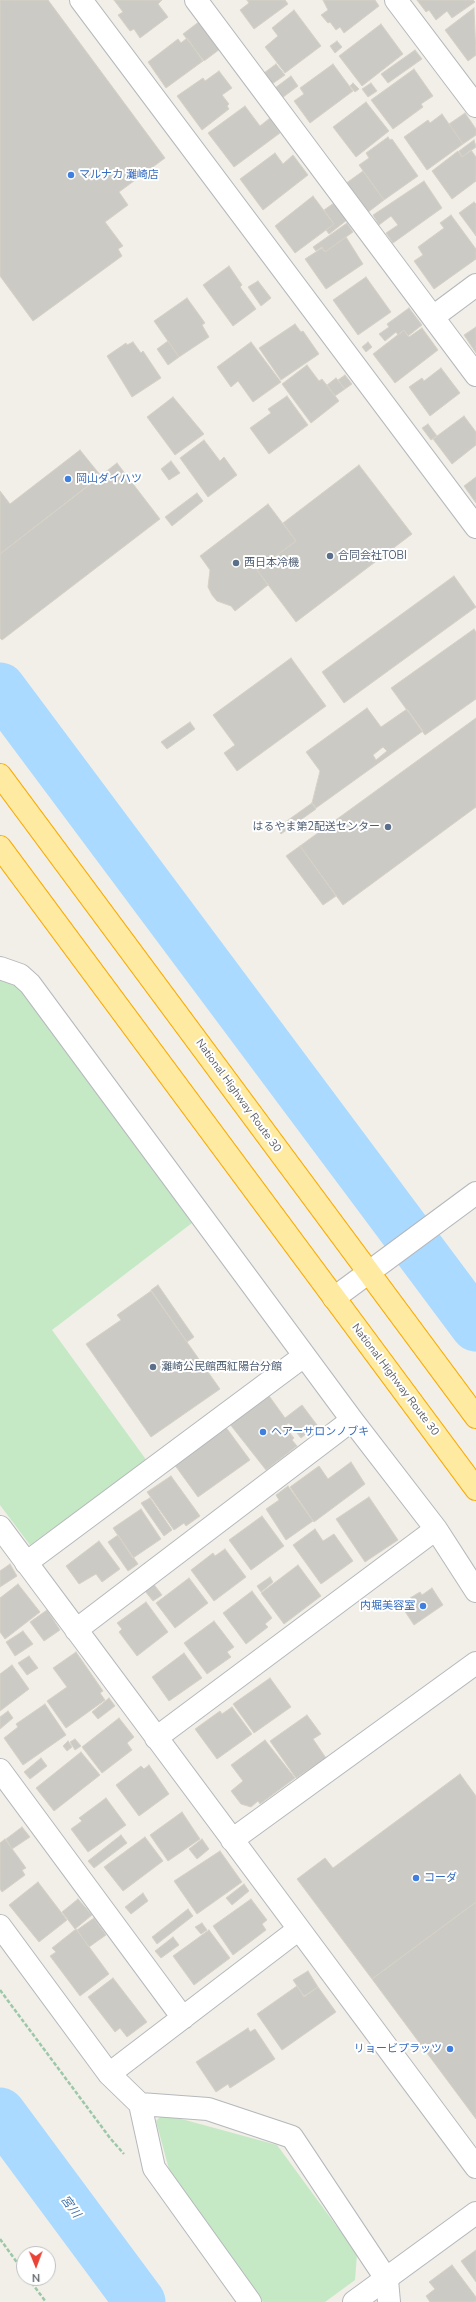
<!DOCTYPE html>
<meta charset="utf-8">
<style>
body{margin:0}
#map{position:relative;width:476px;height:2302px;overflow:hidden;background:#f1efe8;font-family:"Nunito Sans",sans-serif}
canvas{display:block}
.north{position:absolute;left:16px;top:2246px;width:40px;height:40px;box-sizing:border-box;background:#fff;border:1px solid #bfc1c3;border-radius:50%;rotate:179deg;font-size:11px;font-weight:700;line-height:16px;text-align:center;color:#5f6368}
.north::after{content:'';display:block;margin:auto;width:14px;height:18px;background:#ea4335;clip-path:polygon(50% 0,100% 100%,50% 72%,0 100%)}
</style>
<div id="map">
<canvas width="476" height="2302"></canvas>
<div class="north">N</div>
</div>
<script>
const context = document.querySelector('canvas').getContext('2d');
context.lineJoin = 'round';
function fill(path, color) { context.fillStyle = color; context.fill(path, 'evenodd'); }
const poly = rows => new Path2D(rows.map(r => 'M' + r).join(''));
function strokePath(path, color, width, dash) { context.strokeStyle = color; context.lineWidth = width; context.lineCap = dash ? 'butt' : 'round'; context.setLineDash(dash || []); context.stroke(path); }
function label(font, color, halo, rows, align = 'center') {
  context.font = font + ' "Nunito Sans","Noto Sans JP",sans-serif'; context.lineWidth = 4; context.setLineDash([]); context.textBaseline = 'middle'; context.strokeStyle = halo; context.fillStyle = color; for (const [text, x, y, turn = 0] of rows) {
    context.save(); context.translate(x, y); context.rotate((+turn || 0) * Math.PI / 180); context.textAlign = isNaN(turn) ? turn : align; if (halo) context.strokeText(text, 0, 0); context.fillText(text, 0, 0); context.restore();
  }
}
fill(poly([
 [0,977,17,986,192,1223,52,1330,147,1461,30,1545,0,1505],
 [163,2114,277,2145,357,2254,355,2280,325,2302,263,2302,170,2173,156,2121]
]), '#c5e8c5');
strokePath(poly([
 [0,688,476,1326],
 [0,2113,140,2302]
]), '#aadaff', 51);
const building = poly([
 [0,0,48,0,165,158,119,192,128,205,105,222,123,246,118,249,122,256,33,321,0,276,0,0],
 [114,0,162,0,158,4,168,17,140,38,134,29,130,31,118,15,123,12,114,0],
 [247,0,285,0,288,4,254,29,240,10,249,3,247,0],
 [323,0,375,0,379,6,344,33,340,27,336,30,330,22,328,23,321,15,328,10,323,0],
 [417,0,473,0,475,2,452,18,447,11,436,20,429,10,426,12,417,0],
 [474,8,476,55,468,61,445,30,474,8],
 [294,10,321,46,285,73,265,47,278,36,272,28,294,10],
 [200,21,220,49,204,61,183,34,200,21],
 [381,24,403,54,362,86,339,56,381,24],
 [187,38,203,61,166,88,148,62,178,39,181,43,187,38],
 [337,41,342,47,335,53,330,46,337,41],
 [415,50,422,59,388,83,381,74,415,50],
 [276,64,285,75,272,84,264,73,276,64],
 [333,64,353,91,310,123,294,101,304,94,300,88,333,64],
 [414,69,433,96,421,104,423,107,393,129,371,100,414,69],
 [219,71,232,88,222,95,229,104,227,106,229,109,202,130,177,96,203,78,205,81,219,71],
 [291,76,298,86,282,98,275,88,291,76],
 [353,83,359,89,355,92,350,86,353,83],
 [371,83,377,91,368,97,362,89,371,83],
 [366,102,389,131,356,157,333,127,366,102],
 [245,106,260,126,270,118,280,133,234,167,208,133,245,106],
 [465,113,476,129,476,135,463,144,449,124,465,113],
 [442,114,463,144,427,170,404,137,428,120,430,123,442,114],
 [388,137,390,140,392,139,418,176,384,200,359,165,369,158,366,153,388,137],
 [474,140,476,147,462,157,459,151,474,140],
 [471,150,476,157,476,181,452,199,432,171,458,151,462,157,471,150],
 [275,153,283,164,293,155,308,175,263,210,240,179,275,153],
 [363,171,384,200,367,213,345,184,363,171],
 [424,181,442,208,393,243,386,233,398,225,391,216,379,225,373,215,424,181],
 [313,196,334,224,295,253,275,226,313,196],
 [474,202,476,204,476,236,459,213,474,202],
 [334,203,347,220,329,234,326,230,334,224,324,210,334,203],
 [451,215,476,249,476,259,434,289,414,261,423,255,418,247,444,228,440,223,451,215],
 [347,223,353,232,325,252,322,247,316,251,313,247,347,223],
 [346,237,363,264,326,289,305,259,322,248,325,252,346,237],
 [229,266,242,285,240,287,256,309,233,326,203,285,229,266],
 [366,277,391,312,358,335,333,300,366,277],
 [258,281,271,298,261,306,248,287,258,281],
 [187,298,205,323,202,325,209,337,179,357,154,321,187,298],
 [409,308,422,325,408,336,404,330,398,335,396,332,385,341,379,334,389,327,387,324,409,308],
 [295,324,301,332,303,331,319,354,281,380,259,348,295,324],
 [476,327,476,353,464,335,476,327],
 [422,328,438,350,395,383,373,354,404,330,409,337,422,328],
 [168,341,179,357,168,365,157,349,168,341],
 [133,342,141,353,143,351,161,378,132,397,107,356,126,343,127,345,133,342],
 [251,342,281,382,253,402,238,381,231,387,217,367,251,342],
 [368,342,372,347,366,352,362,347,368,342],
 [307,365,319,381,322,379,339,401,311,423,282,384,307,365],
 [441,368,460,393,430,416,409,387,422,378,424,381,441,368],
 [345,375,352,384,345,389,338,380,345,375],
 [336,378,345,389,335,396,327,385,336,378],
 [287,396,308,425,269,454,250,428,271,413,268,409,287,396],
 [173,397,204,434,175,455,147,417,173,397],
 [464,416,476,432,476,445,452,464,433,439,464,416],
 [428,424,437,436,431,440,422,428,428,424],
 [204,440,220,461,224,457,237,475,208,497,180,458,204,440],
 [80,450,101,476,0,554,0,491,10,504,80,450],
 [171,461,180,473,169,480,161,469,171,461],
 [117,463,160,519,2,640,0,638,0,554,117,463],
 [359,465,412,534,296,622,257,570,296,541,283,523,359,465],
 [476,477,476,503,464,486,476,477],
 [197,493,203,501,172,526,165,517,197,493],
 [268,504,296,541,257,570,268,585,235,611,231,606,217,601,212,595,208,587,210,570,200,556,268,504],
 [454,576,476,607,344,703,322,672,454,576],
 [474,629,476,632,476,699,425,735,391,688,474,629],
 [291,658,326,706,237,771,224,753,235,745,213,715,291,658],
 [367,708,381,727,407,709,423,731,316,808,312,803,320,771,306,752,367,708],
 [383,747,387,751,376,760,373,755,383,747],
 [476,718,476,807,343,905,300,846,476,718],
 [190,722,195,729,167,749,161,742,190,722],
 [312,803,316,809,281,834,277,828,312,803],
 [300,846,336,896,323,905,286,856,300,846],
 [158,1285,194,1337,187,1342,151,1290,158,1285],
 [151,1291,220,1389,151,1437,86,1344,121,1320,117,1315,151,1291],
 [267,1393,285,1418,302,1405,317,1425,301,1438,289,1423,284,1426,294,1438,292,1440,297,1446,266,1470,229,1423,267,1393],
 [225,1426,250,1460,198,1497,174,1464,225,1426],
 [351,1462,365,1484,314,1522,290,1487,319,1466,328,1479,351,1462],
 [171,1476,200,1516,186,1526,184,1523,174,1530,147,1492,171,1476],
 [288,1486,313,1521,286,1540,266,1509,279,1500,276,1495,288,1486],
 [369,1497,398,1540,365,1562,336,1519,369,1497],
 [150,1498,172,1530,164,1536,141,1503,150,1498],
 [141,1509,161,1539,133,1558,113,1528,141,1509],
 [262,1516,284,1546,251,1570,229,1540,262,1516],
 [315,1529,323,1541,334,1534,353,1561,321,1584,293,1545,315,1529],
 [118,1535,138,1564,128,1571,108,1542,118,1535],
 [99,1541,120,1569,102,1582,96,1574,79,1584,66,1566,99,1541],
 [225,1549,246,1577,214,1601,191,1570,213,1553,215,1556,225,1549],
 [10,1564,17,1576,0,1587,0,1571,10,1564],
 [298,1565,321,1596,284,1624,261,1593,298,1565],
 [270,1577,273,1582,261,1592,257,1586,270,1577],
 [149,1578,162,1595,153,1601,140,1585,149,1578],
 [189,1578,208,1603,175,1628,156,1603,189,1578],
 [18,1584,40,1612,5,1639,0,1632,0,1598,18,1584],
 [432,1588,443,1605,414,1625,402,1607,412,1601,410,1598,420,1592,422,1595,432,1588],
 [252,1591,272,1618,265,1624,268,1627,246,1644,223,1613,252,1591],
 [146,1602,168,1632,137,1656,119,1632,122,1629,117,1623,146,1602],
 [47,1610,60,1630,44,1641,30,1622,47,1610],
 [214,1621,234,1647,227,1652,231,1657,207,1674,184,1643,214,1621],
 [23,1631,33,1644,15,1656,6,1642,23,1631],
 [76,1652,103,1691,100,1693,105,1700,66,1728,47,1701,67,1687,53,1668,76,1652],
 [184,1653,202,1678,169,1701,152,1677,184,1653],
 [29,1656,38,1668,27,1675,18,1663,29,1656],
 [12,1665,29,1689,0,1711,0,1674,12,1665],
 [270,1678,291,1707,254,1733,233,1704,270,1678],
 [109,1698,115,1706,98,1719,92,1712,109,1698],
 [45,1704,66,1735,23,1765,4,1738,18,1727,16,1724,45,1704],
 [232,1707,252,1734,217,1759,195,1729,220,1711,222,1714,232,1707],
 [8,1711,13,1718,0,1729,0,1717,8,1711],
 [307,1715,321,1734,313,1739,326,1758,296,1778,270,1741,307,1715],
 [119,1718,134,1737,127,1743,132,1750,102,1773,82,1747,119,1718],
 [75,1739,81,1746,75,1750,70,1742,75,1739],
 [265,1740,295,1778,260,1804,258,1801,251,1807,241,1804,231,1791,243,1781,231,1765,265,1740],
 [68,1741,72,1747,67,1751,63,1746,68,1741],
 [81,1752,100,1775,54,1811,36,1788,81,1752],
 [41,1758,47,1766,30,1779,24,1772,41,1758],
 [149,1765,169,1794,139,1816,116,1785,141,1766,144,1769,149,1765],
 [460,1774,476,1796,476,1902,372,1979,297,1879,325,1858,333,1868,460,1774],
 [106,1798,126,1825,88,1852,71,1829,82,1821,79,1818,106,1798],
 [182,1812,200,1839,168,1861,150,1835,182,1812],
 [22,1827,30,1837,12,1849,6,1839,22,1827],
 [121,1835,127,1843,94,1868,88,1861,121,1835],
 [145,1837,163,1861,123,1891,104,1867,145,1837],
 [5,1839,26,1868,22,1870,25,1875,2,1892,0,1889,0,1843,5,1839],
 [202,1839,209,1849,197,1859,189,1849,202,1839],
 [220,1851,242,1882,197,1914,174,1881,220,1851],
 [38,1882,67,1920,39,1942,9,1905,38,1882],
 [244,1884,249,1891,232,1905,226,1898,244,1884],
 [143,1893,148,1901,131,1914,125,1907,143,1893],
 [78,1899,92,1915,75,1929,62,1912,78,1899],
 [251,1899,267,1920,262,1924,266,1930,233,1955,213,1926,251,1899],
 [476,1902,476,2119,372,1979,476,1902],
 [188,1909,193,1916,157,1944,152,1937,188,1909],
 [94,1918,106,1935,89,1947,77,1930,94,1918],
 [202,1923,207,1930,201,1934,195,1927,202,1923],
 [76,1929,109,1974,80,1996,50,1956,56,1952,52,1948,76,1929],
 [209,1930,230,1958,194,1985,173,1956,209,1930],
 [173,1937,179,1945,161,1958,155,1951,173,1937],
 [308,1971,318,1987,304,1996,293,1980,308,1971],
 [113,1978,147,2022,127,2037,120,2028,115,2032,88,1997,113,1978],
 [297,1986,304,1997,318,1987,336,2012,282,2050,257,2014,297,1986],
 [248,2028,250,2032,255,2029,275,2059,230,2088,228,2084,216,2092,196,2062,248,2028],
 [476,2250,476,2282,461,2261,476,2250],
 [452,2265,476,2297,476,2302,430,2302,426,2296,435,2289,429,2282,452,2265]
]);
fill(building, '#cccac5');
strokePath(building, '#d6d1c6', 1);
const minor = poly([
 [81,0,476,527],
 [196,0,476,375],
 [396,0,476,106],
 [433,317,476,285],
 [0,968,20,975,30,984,352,1420,436,1529,476,1591],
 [334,1298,476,1193],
 [0,1527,476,2167],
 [26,1563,304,1356],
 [76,1630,352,1420],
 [156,1738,436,1529],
 [0,1770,183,2018],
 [232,1840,476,1663],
 [0,1926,109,2074,140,2104,208,2109,292,2137,387,2280,389,2302],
 [109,2074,299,1929],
 [140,2104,154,2168,250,2302]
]);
const tertiary = poly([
 [354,2302,476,2213]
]);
const trunk = poly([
 [0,775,476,1417],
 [0,847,476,1489]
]);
strokePath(minor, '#b5b8bc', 24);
strokePath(tertiary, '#b5b8bc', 24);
strokePath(trunk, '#f9ab00', 24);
strokePath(poly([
 [0,1990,110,2138,124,2154],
 [0,2239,24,2272],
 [28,2278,46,2302]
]), '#9cc7a9', 2.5, [4, 2]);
strokePath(minor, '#fff', 22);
strokePath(tertiary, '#fff', 22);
strokePath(trunk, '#feeaa1', 22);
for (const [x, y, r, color] of [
 [71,175,4,"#3f7fe0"],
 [68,479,4,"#3f7fe0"],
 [330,556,4,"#5c6f8a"],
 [236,563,4,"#5c6f8a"],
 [388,827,4,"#5c6f8a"],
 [153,1367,4,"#5c6f8a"],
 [263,1432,4,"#3f7fe0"],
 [423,1606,4,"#3f7fe0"],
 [416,1878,4,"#3f7fe0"],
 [450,2049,4,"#3f7fe0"]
]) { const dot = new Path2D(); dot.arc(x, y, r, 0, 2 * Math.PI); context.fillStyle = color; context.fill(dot); strokePath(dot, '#fff', 1.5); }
label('11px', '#366cbe', '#fff', [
 ["マルナカ 灘崎店",79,175],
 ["岡山ダイハツ",76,479],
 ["ヘアーサロンノブキ",271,1432],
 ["内堀美容室",415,1606,"right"],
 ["コーダ",424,1878],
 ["リョービプラッツ",442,2049,"right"]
], 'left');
label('11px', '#4e5e75', '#fff', [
 ["合同会社TOBI",338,556],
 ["西日本冷機",244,563],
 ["はるやま第2配送センター",380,827,"right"],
 ["灘崎公民館西紅陽台分館",161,1367]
], 'left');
label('11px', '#5f6368', '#fff', [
 ["National Highway Route 30",238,1096,54],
 ["National Highway Route 30",395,1380,53]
]);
label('italic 12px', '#4174aa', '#fff', [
 ["宮川",70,2207,54]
]);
</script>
